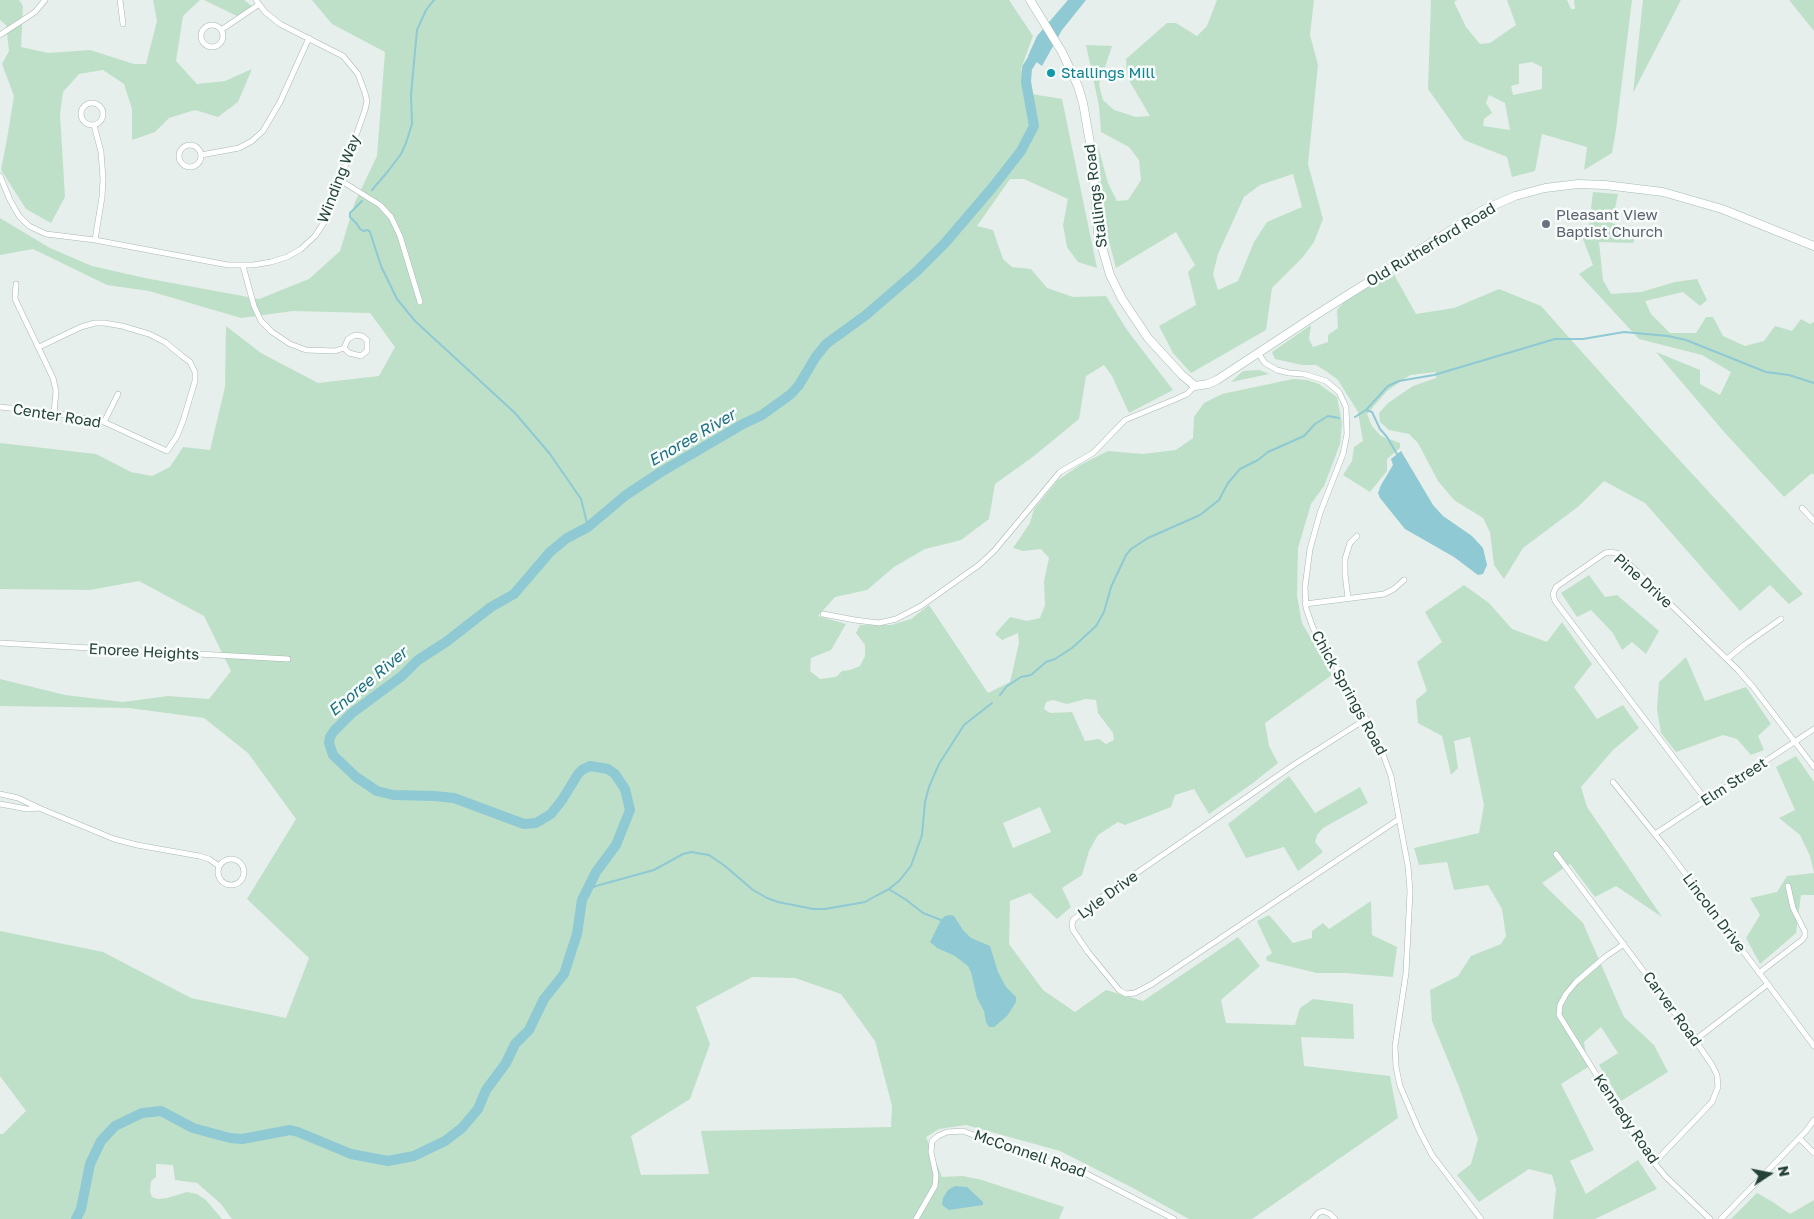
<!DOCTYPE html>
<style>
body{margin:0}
#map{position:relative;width:1814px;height:1219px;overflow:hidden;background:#e6efeb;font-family:"Golos Text",sans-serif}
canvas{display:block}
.north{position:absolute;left:1744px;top:1149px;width:50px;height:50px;-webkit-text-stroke:4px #f7fbf9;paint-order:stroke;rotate:79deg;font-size:14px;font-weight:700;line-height:20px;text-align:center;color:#24423a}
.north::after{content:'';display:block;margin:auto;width:18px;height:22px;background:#24423a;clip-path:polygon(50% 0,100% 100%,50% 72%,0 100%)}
</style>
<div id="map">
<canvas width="1814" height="1219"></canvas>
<div class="north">N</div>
</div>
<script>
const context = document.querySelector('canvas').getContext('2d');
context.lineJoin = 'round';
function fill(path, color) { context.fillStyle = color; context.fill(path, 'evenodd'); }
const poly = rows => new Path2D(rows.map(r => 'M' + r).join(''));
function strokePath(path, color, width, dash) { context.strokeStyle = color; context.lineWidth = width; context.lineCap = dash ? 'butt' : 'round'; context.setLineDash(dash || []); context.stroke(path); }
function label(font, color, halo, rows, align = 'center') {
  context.font = font + ' "Golos Text",sans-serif'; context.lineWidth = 5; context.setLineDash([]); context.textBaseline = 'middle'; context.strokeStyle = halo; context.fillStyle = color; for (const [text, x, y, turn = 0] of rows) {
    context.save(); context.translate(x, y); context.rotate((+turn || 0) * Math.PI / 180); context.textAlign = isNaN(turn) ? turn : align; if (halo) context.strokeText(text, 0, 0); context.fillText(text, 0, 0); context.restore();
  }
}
fill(poly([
 [0,0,19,0,23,6,21,47,48,53,90,50,134,64,146,64,157,21,153,0,200,0,183,16,176,61,197,84,225,81,252,69,238,102,218,117,195,110,169,118,155,132,132,140,132,109,124,84,103,70,79,74,63,92,60,114,65,197,51,223,26,209,1,170,7,139,14,96,2,64,9,51,6,25,0,20],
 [204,0,244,0,252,6,237,16],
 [312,0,1009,0,1033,36,1021,69,1026,93,1062,99,1097,268,1078,262,1067,247,1063,225,1068,199,1024,179,1010,179,977,226,993,230,1003,259,1012,267,1031,269,1047,288,1073,297,1106,296,1127,330,1173,390,1129,413,1112,376,1104,365,1086,376,1079,419,1034,456,995,484,989,519,961,540,925,549,894,567,867,590,835,597,818,616,846,624,831,650,811,658,810,671,820,679,836,677,842,671,850,670,860,666,865,656,865,645,856,633,860,625,891,625,911,619,929,605,988,693,1010,682,1019,643,1018,633,1002,640,995,634,1010,617,1027,621,1040,618,1045,605,1044,581,1049,558,1041,549,1023,551,1013,548,1030,523,1034,509,1058,480,1080,465,1108,451,1143,454,1176,450,1193,438,1194,417,1204,403,1222,394,1293,379,1307,380,1319,384,1337,397,1342,423,1340,444,1324,486,1311,504,1298,548,1297,596,1302,623,1332,675,1265,723,1269,746,1278,763,1253,783,1209,814,1194,789,1175,795,1171,807,1125,825,1118,822,1098,835,1089,851,1082,875,1062,888,1071,907,1057,919,1030,893,1010,901,1009,944,1043,990,1075,1012,1106,990,1143,1001,1238,937,1260,966,1221,1000,1226,1023,1295,1025,1300,1008,1313,999,1353,1004,1354,1039,1301,1037,1304,1066,1390,1076,1398,1118,1252,1219,1189,1219,1131,1187,1060,1151,966,1125,939,1129,926,1137,942,1177,963,1176,982,1180,1064,1207,1059,1219,232,1219,221,1204,197,1183,175,1180,173,1165,156,1164,156,1177,151,1181,150,1191,152,1197,158,1199,167,1198,187,1192,197,1194,206,1200,222,1219,0,1219,0,1134,3,1134,26,1111,0,1076,0,931,103,952,191,998,286,1018,309,958,247,899,296,819,248,753,204,718,129,708,0,706,0,679,65,695,123,702,168,696,209,699,231,671,204,616,139,581,90,590,0,589,0,443,96,454,131,472,152,476,170,467,183,447,210,450,225,387,226,326,261,353,318,383,379,376,395,347,370,313,293,311,241,318,149,291,107,285,33,249,0,255,0,218,50,248,92,266,145,278,259,299,309,279,340,251,355,202,377,156,385,52,332,24],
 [1086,699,1096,700,1098,713,1113,733,1114,740,1106,744,1099,739,1085,741,1072,712,1050,713,1044,709,1046,702,1053,700,1067,704],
 [1040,807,1051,832,1013,848,1003,823],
 [752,977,795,978,841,994,875,1041,892,1106,891,1127,701,1131,709,1174,641,1175,631,1136,690,1099,710,1044,696,1007],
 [1217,0,1314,0,1310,35,1318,65,1308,164,1323,219,1314,242,1303,257,1272,288,1266,330,1191,373,1173,353,1159,326,1196,305,1188,272,1195,265,1176,232,1116,268,1103,218,1098,146,1108,183,1117,201,1128,200,1141,180,1139,160,1129,147,1101,132,1099,106,1086,45,1112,46,1099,85,1103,100,1114,110,1136,117,1150,116,1127,77,1126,59,1167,23,1176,23,1197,36,1207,26],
 [1293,174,1302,207,1267,222,1254,242,1238,281,1218,290,1213,274,1218,254,1244,197,1260,185],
 [1431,0,1457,0,1454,2,1466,27,1480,44,1490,43,1516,25,1507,0,1567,0,1571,9,1575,9,1574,0,1632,0,1616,130,1612,153,1584,170,1587,147,1542,134,1535,171,1512,177,1507,157,1464,140,1428,89],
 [1532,62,1542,67,1542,89,1513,95,1511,86,1519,84,1519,64],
 [1489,95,1505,103,1510,130,1483,126,1484,119,1492,113,1486,103],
 [1643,0,1681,0,1633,93],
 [1789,0,1814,0,1814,31],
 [1593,192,1618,194,1612,223,1637,232,1633,243,1599,242,1603,280,1611,294,1641,292,1675,282,1697,279,1707,300,1700,306,1683,292,1645,301,1651,314,1670,333,1696,333,1706,317,1713,317,1723,336,1745,346,1764,341,1775,326,1792,331,1801,319,1810,324,1814,322,1814,475,1812,473,1784,497,1725,433,1656,352,1700,370,1700,384,1720,395,1731,372,1702,355,1639,339,1579,274,1593,265,1579,229,1589,226],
 [1392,271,1416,314,1454,308,1499,289,1541,306,1649,427,1803,594,1789,604,1770,585,1740,611,1645,503,1604,481,1579,506,1523,548,1504,579,1494,565,1490,532,1483,518,1454,500,1438,481,1418,443,1409,434,1389,430,1380,422,1379,413,1388,403,1413,386,1436,378,1436,372,1410,375,1387,391,1367,414,1372,426,1381,436,1400,443,1400,448,1387,459,1387,471,1370,492,1343,475,1352,461,1354,447,1363,441,1358,412,1338,380,1326,371,1316,365,1302,365,1275,359,1272,352,1311,325,1309,339,1313,347,1328,342,1328,335,1338,328,1337,310,1346,300],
 [1259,370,1269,374,1231,382,1243,371],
 [1589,575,1605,597,1617,595,1659,631,1646,654,1632,642,1622,650,1613,633,1591,610,1577,617,1561,593],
 [1464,585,1489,603,1512,629,1547,642,1562,622,1592,664,1574,687,1597,719,1623,705,1639,728,1613,750,1581,787,1587,807,1662,917,1616,886,1595,897,1570,864,1542,883,1583,923,1624,1017,1654,1045,1668,1072,1621,1101,1599,1065,1618,1053,1601,1027,1584,1042,1588,1067,1561,1084,1594,1150,1570,1161,1586,1194,1638,1160,1657,1189,1595,1219,1553,1219,1556,1189,1552,1175,1529,1169,1479,1202,1457,1175,1471,1164,1478,1139,1459,1087,1432,1021,1430,990,1458,976,1471,956,1501,944,1506,936,1502,909,1488,885,1454,890,1447,862,1419,865,1414,848,1479,833,1484,805,1470,737,1454,741,1458,768,1451,775,1442,736,1418,723,1416,700,1427,691,1417,662,1442,642,1425,612],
 [1686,657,1705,701,1746,687,1771,724,1758,736,1764,750,1751,755,1737,739,1723,735,1676,752,1661,733,1657,709,1659,682],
 [1796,756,1814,782,1814,895,1801,895,1796,933,1760,964,1746,938,1760,915,1750,898,1777,892,1787,876,1814,873,1810,856,1800,835,1779,818,1795,810,1776,767],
 [1289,776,1315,813,1360,787,1368,803,1323,828,1317,835,1315,842,1323,852,1298,871,1284,847,1246,858,1228,824],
 [1371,901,1372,935,1397,947,1393,977,1345,973,1317,973,1267,961,1266,957,1272,953,1257,921,1269,915,1293,943,1312,938,1312,931,1323,923,1329,929],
 [1757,1193,1773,1202,1790,1214,1814,1200,1814,1219,1731,1219]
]), '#bfe0c8');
fill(poly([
 [1068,0,1086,0,1062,30,1042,66,1028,56,1037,36],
 [1401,451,1433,505,1443,516,1472,536,1483,548,1487,565,1483,574,1478,575,1454,557,1405,529,1380,498,1378,493,1381,485,1393,465,1391,459],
 [951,915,954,916,963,930,971,938,990,946,998,972,1006,987,1016,997,1016,1002,1007,1016,994,1027,989,1027,986,1022,984,1011,977,998,971,972,968,966,955,956,937,948,930,942,941,920,945,916],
 [955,1186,967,1187,983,1202,983,1205,949,1210,942,1205,943,1198,948,1190]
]), '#8ec9d4');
strokePath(poly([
 [372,190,389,170,401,154,406,143,412,124,411,95,417,30,426,10,434,0],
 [362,201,350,213,350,217,357,224,360,229,363,231,368,230,370,232,381,266,397,299,415,321,515,413,550,454,581,499,588,527],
 [1366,410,1372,412,1380,429,1387,437,1397,454],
 [1355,417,1366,410,1388,386,1399,381,1434,375,1555,339,1583,339,1624,332,1668,336,1686,340,1766,372,1789,375,1814,383],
 [1000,695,1007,686,1021,677,1031,675,1046,662,1055,659,1072,648,1096,626,1104,612,1111,587,1126,555,1131,549,1148,538,1200,515,1219,500,1228,483,1240,469,1258,460,1268,452,1304,436,1315,424,1328,416,1339,418],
 [587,890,596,886,654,870,683,854,691,852,709,855,725,866,753,890,767,898,778,902,813,909,825,909,865,902,874,897,889,889,899,881,911,866,922,835,925,802,929,787,939,764,964,725,992,703],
 [890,890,905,899,923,913,941,920]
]), '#8ec9d4', 2);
strokePath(poly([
 [76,1219,81,1209,90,1164,101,1141,115,1126,142,1113,161,1111,193,1128,230,1138,242,1139,290,1130,298,1132,351,1154,388,1161,414,1156,445,1141,462,1128,478,1109,486,1090,506,1063,515,1044,529,1030,544,999,564,974,577,934,582,900,596,872,616,845,630,810,625,789,615,774,608,769,590,766,582,770,578,774,562,800,551,814,536,823,524,824,454,798,434,796,393,795,377,791,356,777,333,755,329,743,330,737,334,731,352,713,402,676,418,660,446,642,491,607,514,594,550,552,567,538,588,527,626,495,661,472,743,424,762,415,791,394,799,385,815,358,826,344,866,315,917,271,945,243,992,188,1021,151,1034,126,1026,82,1027,68,1039,49]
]), '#8ec9d4', 10);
const street = poly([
 [120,0,123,24],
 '201 36a11 11 0 1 1 22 0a11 11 0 1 1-22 0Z',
 [221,30,258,5],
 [0,35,35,12,45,0],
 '81 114a11 11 0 1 1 22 0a11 11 0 1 1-22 0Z',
 [94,125,101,152,103,179,102,197,95,240],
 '179 156a11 11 0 1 1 22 0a11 11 0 1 1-22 0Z',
 [201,155,239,148,252,141,263,131,280,102,309,38],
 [0,176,10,200,19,216,29,226,46,234,95,240,228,265,253,265,271,262,287,257,301,249,315,236,325,221,331,206,365,110,367,101,365,93,358,74,343,56,280,24,265,12,256,0],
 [340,180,380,205,391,217,400,236,420,302],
 [243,266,254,306,261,321,272,332,290,344,306,350,335,351,344,348],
 [16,284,15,299,53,378,56,391,54,413],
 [355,335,362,336,367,340,367,351,361,356,349,353,344,348,348,339,355,335],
 [1258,353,1265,363,1277,370,1289,373,1304,374,1326,381,1339,392,1346,407,1347,434,1343,454,1320,513,1310,549,1305,587,1306,608,1313,628,1360,707,1380,746,1391,776,1408,866,1410,891,1406,973,1395,1046,1396,1067,1400,1086,1419,1130,1432,1155,1481,1219],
 [0,407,54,413,104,422,167,451,177,436,183,421,195,381,195,372,190,362,182,356,165,342,149,334,122,326,104,323,95,323,81,327,39,347],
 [104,422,118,394],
 [1802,508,1814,521],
 [1348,598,1345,574,1345,559,1350,543,1357,536],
 [1305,604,1384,594,1394,589,1404,580],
 [823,614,855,620,879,623,896,619,921,606,979,565,994,551,1060,472,1093,453,1125,420,1176,399,1187,394,1195,386],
 [0,643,288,659],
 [1727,659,1744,645,1781,619],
 [1366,719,1295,764,1093,903,1073,920,1072,925,1073,930,1088,952,1119,990,1126,994,1135,993,1152,984,1399,819],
 [1613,782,1666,848,1814,1046],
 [0,794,18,798,39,808,114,839,137,845,199,856,209,859,219,866],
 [1706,800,1555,601,1553,594,1556,587,1605,553,1611,552,1619,554,1738,670,1753,687,1814,767],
 [0,804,27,809,39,808],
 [1655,834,1814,729],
 [1556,854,1695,1040,1712,1065,1717,1075,1718,1087,1712,1102,1654,1163],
 '218 872a13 13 0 1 1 26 0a13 13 0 1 1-26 0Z',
 [1624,944,1605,957,1576,982,1566,994,1560,1005,1559,1015,1644,1151,1666,1177,1710,1219],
 [1759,973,1802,940,1805,936,1805,932,1793,908,1788,886],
 [1695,1040,1768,984],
 [1799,1138,1814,1153],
 [916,1219,935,1186,936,1175,931,1152,932,1141,938,1136,947,1132,963,1131,1014,1151,1085,1173,1174,1219],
 [1313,1219,1318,1213,1323,1211,1330,1214,1335,1219],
 [1721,1219,1806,1131,1814,1120]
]);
const secondary = poly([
 [1030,0,1062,52,1078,86,1083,103,1092,154,1098,233,1110,275,1122,299,1148,338,1182,375,1195,386,1208,384,1217,380,1319,313,1483,210,1515,196,1545,188,1578,184,1605,185,1663,192,1722,209,1814,246]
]);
strokePath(street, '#a8b8b2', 6);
strokePath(secondary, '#a4bbb3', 9);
strokePath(street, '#fff', 5);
strokePath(secondary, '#fff', 8);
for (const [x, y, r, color] of [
 [1051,73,5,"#0f9aa8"],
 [1546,224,5,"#6b7280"]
]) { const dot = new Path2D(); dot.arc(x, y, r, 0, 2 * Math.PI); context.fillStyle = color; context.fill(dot); strokePath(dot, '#f7fbf9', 2); }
label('15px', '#0d838f', '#f7fbf9', [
 ["Stallings Mill",1061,73]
], 'left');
label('15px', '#24423a', '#f7fbf9', [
 ["Winding Way",339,179,-69],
 ["Stallings Road",1096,196,-97],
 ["Old Rutherford Road",1431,245,-31],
 ["Center Road",57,416,9],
 ["Pine Drive",1643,581,42],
 ["Enoree Heights",144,652,3],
 ["Chick Springs Road",1349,693,61],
 ["Elm Street",1734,782,-33],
 ["Lyle Drive",1108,895,-36],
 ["Lincoln Drive",1714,913,53],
 ["Carver Road",1672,1009,54],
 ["Kennedy Road",1626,1119,56],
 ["McConnell Road",1030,1154,19]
]);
label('15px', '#5b616d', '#f7fbf9', [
 ["Pleasant View",1556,215],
 ["Baptist Church",1556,232]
], 'left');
label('italic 16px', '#1c6f80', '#f7fbf9', [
 ["Enoree River",692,438,-30],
 ["Enoree River",368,682,-40]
]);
</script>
